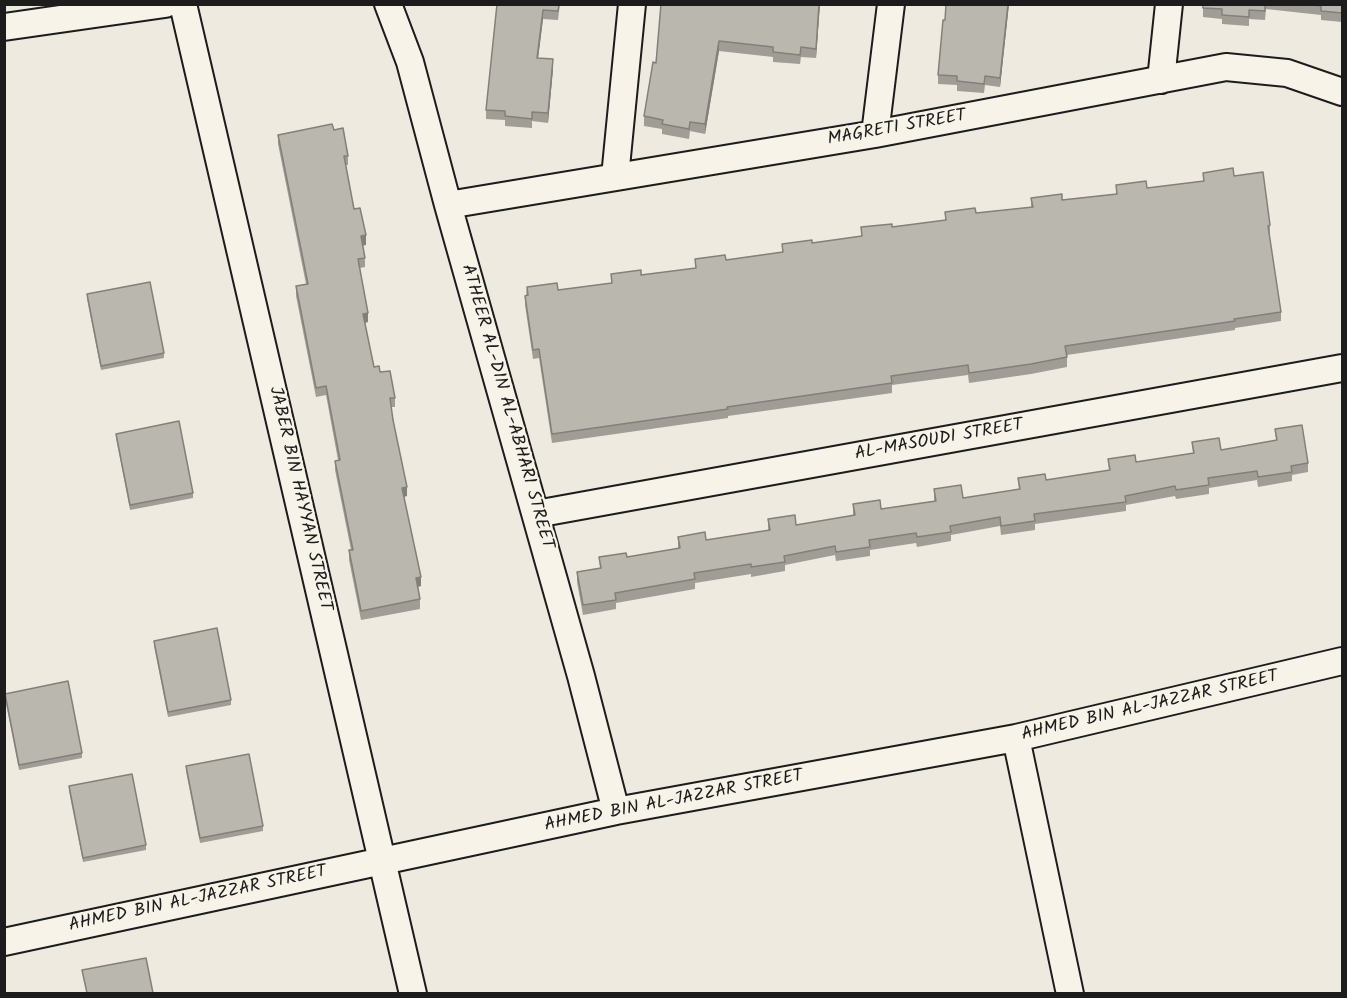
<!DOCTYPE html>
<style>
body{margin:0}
#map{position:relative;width:1347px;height:998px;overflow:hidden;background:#eeeae0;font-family:Kalam,sans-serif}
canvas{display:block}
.frame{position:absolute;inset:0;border:6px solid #1c1c1c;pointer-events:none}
</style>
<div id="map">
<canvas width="1347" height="998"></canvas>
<div class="frame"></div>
</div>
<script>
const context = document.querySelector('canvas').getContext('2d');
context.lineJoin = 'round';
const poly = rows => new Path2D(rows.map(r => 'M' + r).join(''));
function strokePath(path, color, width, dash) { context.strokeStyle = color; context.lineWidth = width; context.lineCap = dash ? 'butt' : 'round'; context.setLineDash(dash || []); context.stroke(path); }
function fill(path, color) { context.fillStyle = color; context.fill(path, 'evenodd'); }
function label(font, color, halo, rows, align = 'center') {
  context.font = font + ' Kalam,sans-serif'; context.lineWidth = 4.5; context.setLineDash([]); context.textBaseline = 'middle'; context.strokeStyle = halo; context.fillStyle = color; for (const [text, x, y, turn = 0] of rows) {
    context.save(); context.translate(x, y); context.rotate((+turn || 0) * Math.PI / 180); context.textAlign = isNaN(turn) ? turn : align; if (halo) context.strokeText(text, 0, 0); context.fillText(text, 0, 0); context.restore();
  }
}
const minor = poly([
 [183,4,413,994],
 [388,4,410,62,448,205,581,676,616,811],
 [4,27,165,4],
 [1161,80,1169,4],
 [875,134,891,4],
 [615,177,632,4],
 [448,205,875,134,1226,67,1287,73,1342,92],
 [536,514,1342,368],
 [1016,738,1070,994],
 [4,942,616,811,1016,738,1342,661]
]);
strokePath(minor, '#1c1c1c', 30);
strokePath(minor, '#f7f3e8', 26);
fill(poly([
 [497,4,560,4,558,20,543,19,538,58,553,69,548,123,532,121,532,128,505,126,505,120,486,119,486,110],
 [820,4,816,58,801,57,800,64,773,62,773,57,719,51,705,134,690,131,689,139,662,134,662,129,644,126,644,116,656,63],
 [1009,4,1000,87,985,85,984,93,957,91,957,85,938,84,938,75,945,20],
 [1203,4,1342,4,1342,22,1321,20,1321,15,1266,9,1265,20,1249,19,1249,26,1222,24,1222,19,1203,17],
 [278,135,348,156,348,165,345,165,354,209,366,245,363,245,365,258,365,267,360,268,368,322,365,323,374,367,380,372,395,398,395,407,391,407,407,496,404,497,421,586,418,587,420,599,420,609,361,620,349,560,349,550,351,550,335,470,335,461,338,460,326,395,316,397,296,296,296,286,306,284,278,144],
 [1203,173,1234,176,1270,225,1270,235,1269,235,1281,312,1281,321,1235,328,1235,330,1067,355,1067,367,1031,374,969,383,968,375,892,385,892,393,728,416,728,418,552,443,539,358,533,359,525,305,527,287,558,290,611,283,611,274,641,275,695,268,695,259,726,260,782,252,782,244,812,243,861,236,861,227,892,227,945,220,945,212,976,213,1031,207,1031,198,1062,200,1116,194,1116,185,1147,188,1203,181],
 [87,294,164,353,164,358,101,370,87,299],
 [1275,429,1308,463,1308,472,1292,475,1292,481,1258,487,1257,480,1209,488,1209,494,1176,499,1175,496,1126,505,1126,511,1035,524,1035,530,1001,535,1000,526,951,535,951,541,917,547,916,543,870,550,870,556,836,561,835,555,785,565,785,571,751,577,751,574,695,583,695,589,616,603,616,609,583,615,577,582,577,572,600,568,599,557,627,557,678,549,678,537,706,540,768,531,768,519,796,525,853,516,853,504,881,509,934,501,934,489,963,498,1019,490,1018,478,1046,480,1109,471,1108,459,1136,462,1193,454,1192,442,1221,450,1276,440],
 [116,434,193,493,193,498,130,510,116,438],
 [154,641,231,700,231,705,168,717,154,646],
 [5,694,82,753,82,758,19,770,5,698],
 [186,766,263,826,263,831,200,843,186,771],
 [69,786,146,845,146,850,83,862,69,791]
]), '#a09d96');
fill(poly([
 [819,4,820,4,816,58,816,49],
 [1008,4,1009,4,1000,87,1000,78],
 [543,10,543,19,537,67,537,58],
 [719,41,719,51,705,134,705,124],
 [553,59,553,69,548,123,548,113],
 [366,235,366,245,361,246,361,236],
 [368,313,368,322,363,323,363,314],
 [407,487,407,496,402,497,402,488],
 [421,577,421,586,416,587,416,578]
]), '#82807a');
const building = poly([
 [497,4,559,4,558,11,543,10,537,58,553,59,548,113,532,112,532,119,505,116,505,111,486,110,497,4],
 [661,4,819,4,816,49,801,47,800,55,773,52,773,47,719,41,705,124,690,122,689,129,662,124,663,120,644,116,653,62,656,63,661,4],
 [946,4,1008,4,1000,78,985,76,984,84,957,81,957,76,938,75,943,20,945,20,946,4],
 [1203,4,1265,4,1265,11,1249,10,1249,17,1222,15,1222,9,1203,8,1203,4],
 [1307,4,1342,4,1342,13,1321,11,1321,6,1307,4],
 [332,124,334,130,343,128,348,156,344,156,354,209,360,208,366,235,361,236,365,258,358,259,368,313,363,314,374,367,379,366,380,372,390,371,395,398,390,398,393,420,407,487,402,488,421,577,416,578,420,599,361,611,349,550,353,550,335,461,340,460,326,386,316,388,296,286,308,284,278,135,332,124],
 [1233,168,1234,176,1263,172,1270,225,1268,226,1281,312,1234,319,1235,321,1065,346,1067,357,1031,364,969,373,968,365,891,376,892,383,727,407,728,409,552,434,539,349,533,350,525,296,528,295,527,287,557,283,558,290,612,283,611,274,641,270,641,275,696,268,695,259,725,255,726,260,783,252,782,244,812,240,812,243,862,236,861,227,892,224,892,227,946,220,945,212,975,208,976,213,1033,207,1031,198,1062,194,1062,200,1117,194,1116,185,1146,181,1147,188,1204,181,1203,173,1233,168],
 [150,282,164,353,101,366,87,294,150,282],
 [179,421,193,493,130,505,116,434,179,421],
 [1302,425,1308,463,1291,466,1292,472,1258,477,1257,471,1208,478,1209,485,1176,490,1175,486,1125,496,1126,502,1034,514,1035,521,1001,526,1000,517,950,526,951,532,917,537,916,533,869,540,870,547,836,552,835,546,784,556,785,562,751,567,751,564,694,573,695,579,615,593,616,600,583,605,577,572,601,568,599,557,626,553,627,557,680,548,678,537,705,532,706,540,770,530,768,519,795,515,796,525,855,515,853,504,880,500,881,509,936,501,934,489,961,485,963,498,1020,489,1018,478,1045,474,1046,480,1110,470,1108,459,1135,455,1136,462,1194,453,1192,442,1219,438,1221,450,1277,440,1275,429,1302,425],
 [217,628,231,700,168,712,154,641,217,628],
 [68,681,82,753,19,765,5,694,68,681],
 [249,754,263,826,200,838,186,766,249,754],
 [132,774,146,845,83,858,69,786,132,774],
 [146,958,153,993,87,993,82,970,146,958]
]);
fill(building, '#bab7af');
strokePath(building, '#82807a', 1.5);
label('18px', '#1c1c1c', '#f7f3e8', [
 ["MAGRETI STREET",897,129,-10],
 ["ATHEER AL-DIN AL-ABHARI STREET",506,407,74],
 ["AL-MASOUDI STREET",939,441,-10],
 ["JABER BIN HAYYAN STREET",299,499,77],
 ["AHMED BIN AL-JAZZAR STREET",1150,707,-13],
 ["AHMED BIN AL-JAZZAR STREET",674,802,-11],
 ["AHMED BIN AL-JAZZAR STREET",198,900,-12]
]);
</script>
